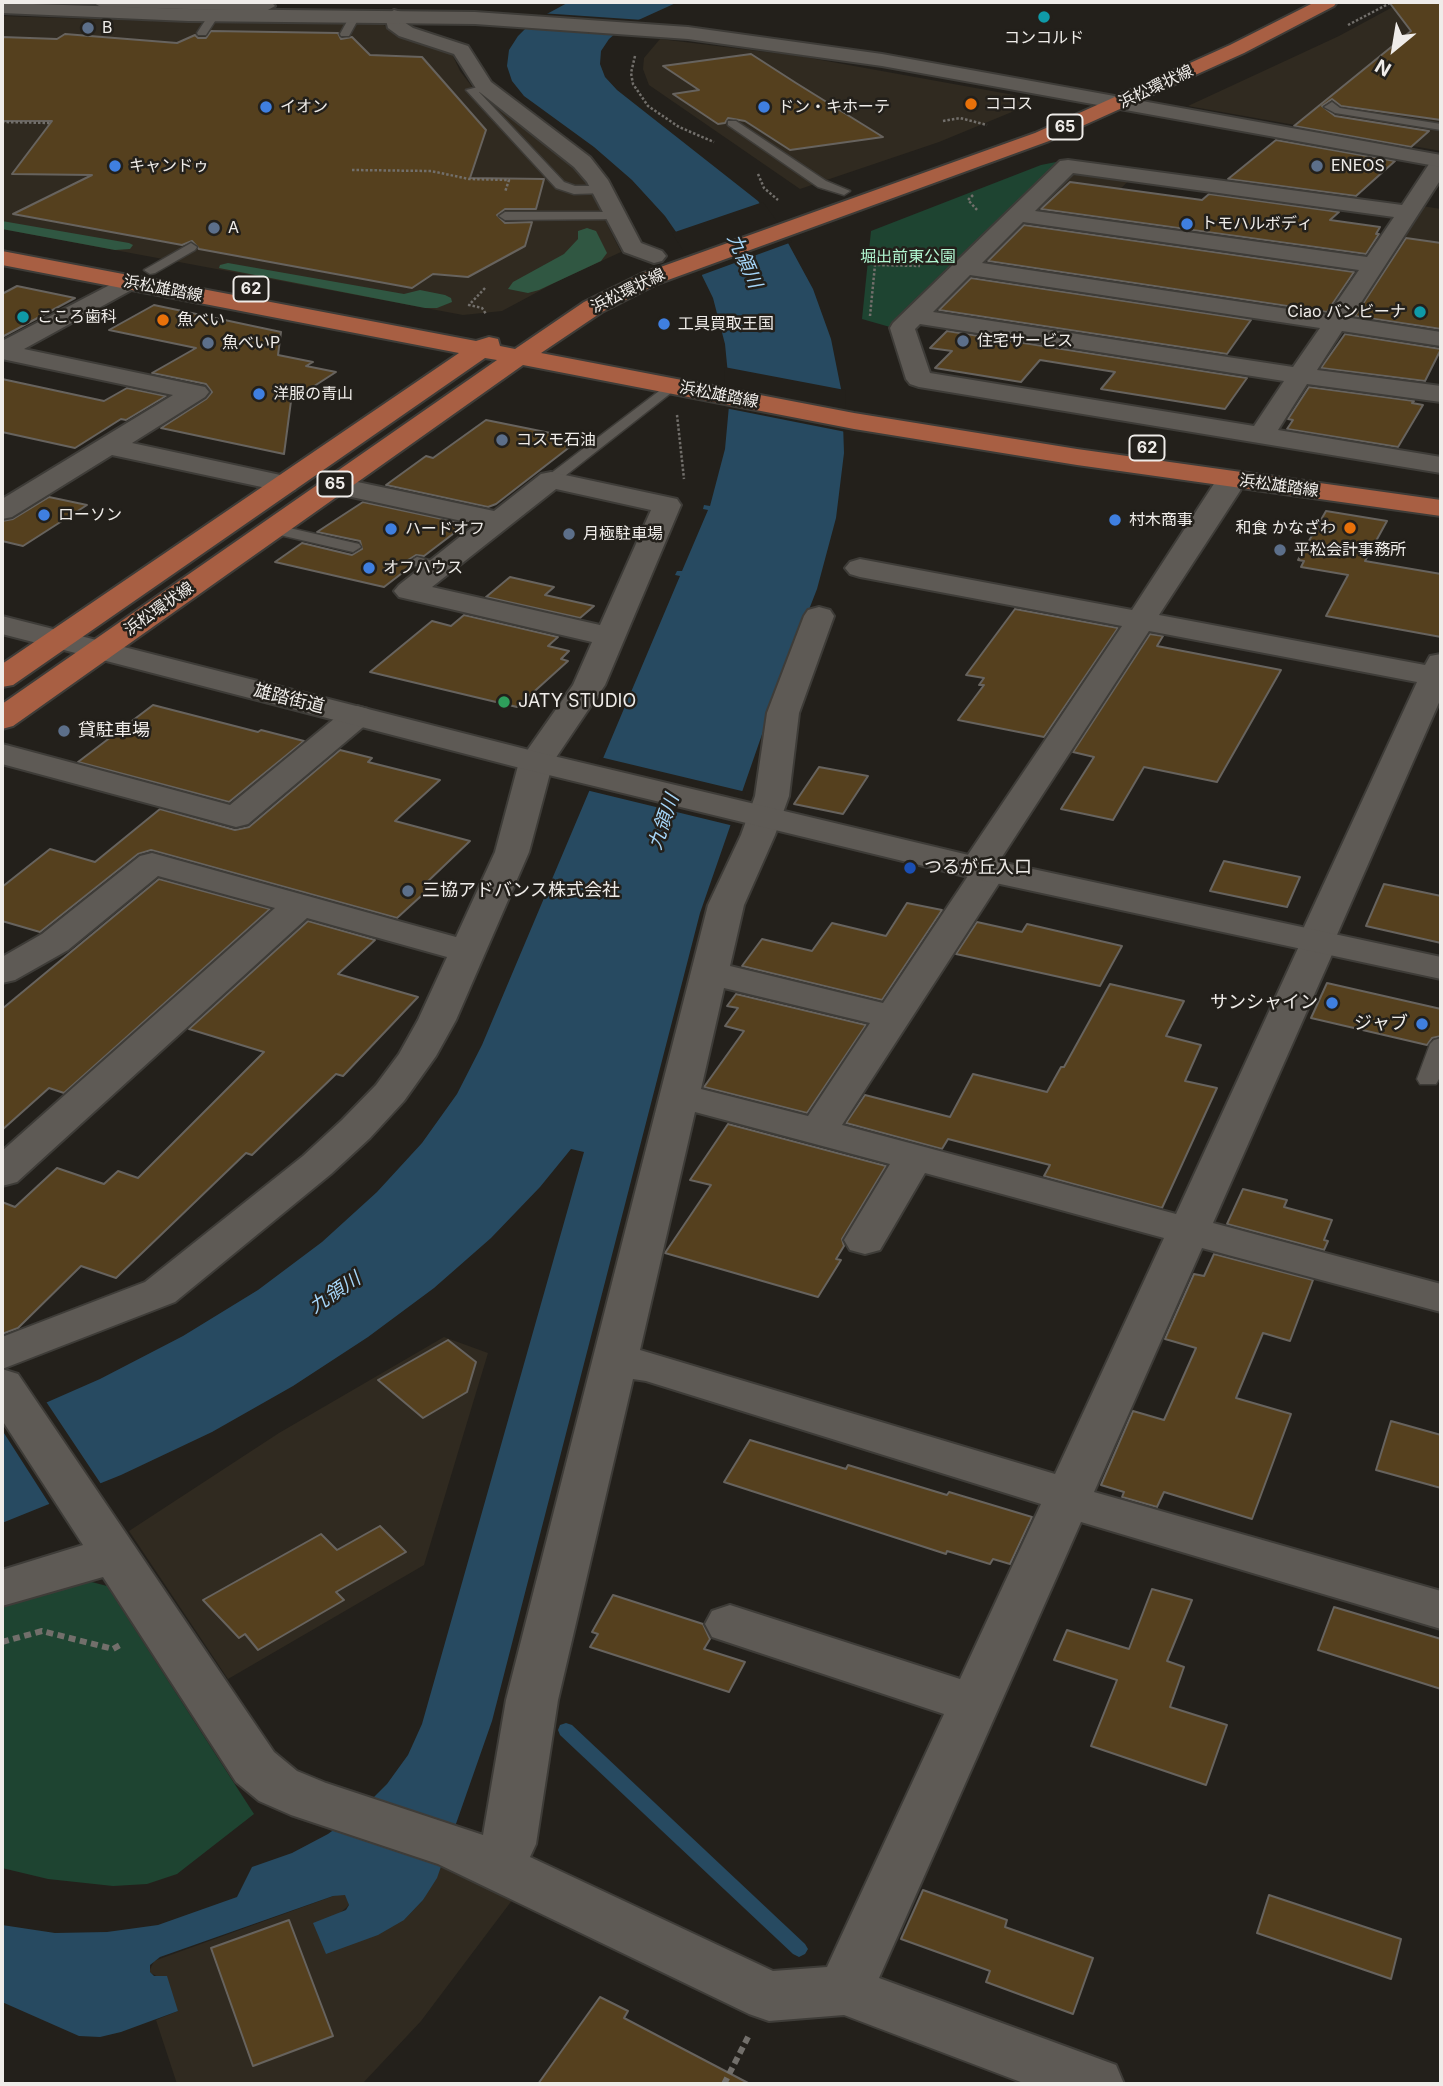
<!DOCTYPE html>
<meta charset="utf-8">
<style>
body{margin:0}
#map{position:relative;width:1443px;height:2086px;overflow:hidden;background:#23201b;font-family:Inter,sans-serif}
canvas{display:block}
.frame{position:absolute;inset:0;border:4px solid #efece9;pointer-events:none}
.north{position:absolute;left:1359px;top:14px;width:70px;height:70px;-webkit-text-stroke:5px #23201b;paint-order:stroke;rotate:210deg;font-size:19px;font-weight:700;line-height:28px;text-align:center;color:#efece9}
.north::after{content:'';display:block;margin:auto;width:24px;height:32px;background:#efece9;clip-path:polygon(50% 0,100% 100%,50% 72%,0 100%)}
</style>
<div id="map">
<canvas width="1443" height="2086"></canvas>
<div class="frame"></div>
<div class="north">N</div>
</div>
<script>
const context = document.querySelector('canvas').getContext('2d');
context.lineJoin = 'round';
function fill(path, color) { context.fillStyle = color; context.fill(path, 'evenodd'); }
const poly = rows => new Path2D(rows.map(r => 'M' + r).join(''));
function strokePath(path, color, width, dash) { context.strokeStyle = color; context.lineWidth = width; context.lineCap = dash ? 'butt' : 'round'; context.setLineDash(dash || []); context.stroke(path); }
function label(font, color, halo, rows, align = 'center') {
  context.font = font + ' Inter,"Noto Sans JP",sans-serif'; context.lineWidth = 5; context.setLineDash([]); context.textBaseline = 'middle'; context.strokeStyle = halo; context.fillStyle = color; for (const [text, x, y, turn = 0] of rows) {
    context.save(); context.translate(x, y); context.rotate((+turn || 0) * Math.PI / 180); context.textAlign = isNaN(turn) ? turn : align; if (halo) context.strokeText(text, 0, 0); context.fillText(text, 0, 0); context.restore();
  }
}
fill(poly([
 [1402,2,1441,2,1441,151,1188,106,1339,36],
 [2,16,181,22,382,24,396,33,451,52,460,71,473,88,571,163,585,181,621,252,558,281,502,311,463,315,2,229],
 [660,39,799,56,1014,95,1024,107,939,142,800,189,649,85,643,69,644,58],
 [1073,172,1131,178,1112,198,1183,209,1164,231,1042,214,1035,210],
 [1422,206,1441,209,1441,249,1398,243],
 [444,1337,488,1353,424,1565,228,1679,129,1531,279,1433],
 [441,1865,513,1899,421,2021,364,2082,177,2084,156,2020,178,2011,160,1978,149,1972,154,1961,339,1894,346,1895,349,1905,340,1913,404,1920,423,1900]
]), '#302a20');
fill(poly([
 [1061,161,890,327,862,319,871,231,1041,165],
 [84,1580,107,1586,254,1814,177,1874,147,1884,113,1886,48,1879,2,1868,2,1603]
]), '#1e4431');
fill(poly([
 [2,221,129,243,133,245,130,249,115,250,2,229],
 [587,228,596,231,607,253,601,261,539,290,528,293,508,289,513,282,564,254,578,239,578,231],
 [228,263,404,294,420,290,445,295,451,298,452,302,437,308,425,308,219,268,220,265]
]), '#305742');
fill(poly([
 [569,2,678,2,623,27,609,39,601,51,600,64,605,77,617,90,758,201,788,243,813,289,831,339,842,394,844,453,836,518,817,589,775,697,700,913,492,1721,437,1878,423,1900,404,1920,378,1935,326,1954,313,1923,346,1910,349,1905,345,1895,333,1896,160,1957,150,1965,150,1972,154,1976,167,1976,178,2011,121,2032,100,2037,79,2036,2,2002,2,1925,55,1933,107,1932,158,1925,237,1897,252,1867,292,1853,328,1834,361,1810,387,1784,408,1755,422,1724,584,1152,571,1149,540,1187,491,1238,434,1288,368,1337,293,1386,212,1432,121,1475,2,1523,2,1422,100,1379,183,1336,258,1290,322,1242,377,1192,422,1143,457,1094,482,1045,680,576,675,575,677,571,682,571,708,510,703,509,704,505,710,506,725,449,730,395,725,344,713,298,692,255,665,216,632,180,594,147,524,96,512,81,507,66,509,50,518,36,532,22]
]), '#274a61');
fill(poly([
 [540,13,584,16,643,20,619,35,521,28],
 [763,202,792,242,699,276,672,233],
 [724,367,845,390,846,432,725,408],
 [600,757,746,792,734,826,586,790],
 [45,1400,103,1487,52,1508,2,1430,2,1418]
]), '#23201b');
fill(poly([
 [566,1723,572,1725,805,1944,808,1949,805,1954,799,1957,793,1954,560,1735,558,1730,560,1725,566,1723]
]), '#274a61');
const building = poly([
 [1389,2,1441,2,1441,120,1341,106,1332,99,1322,106,1335,116,1429,131,1411,147,1294,126,1411,31,1389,2],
 [211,31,338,33,341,39,352,37,370,55,422,57,486,130,470,178,544,179,536,209,505,209,497,215,505,223,532,222,525,246,468,277,433,274,412,288,199,249,192,241,182,245,13,214,92,175,12,174,52,121,2,121,2,37,57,39,65,34,177,43,195,35,198,38,206,38,211,31],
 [751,54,796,83,883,137,790,150,745,121,728,118,725,123,718,124,673,94,699,90,663,66,751,54],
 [1276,140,1395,161,1356,196,1228,179,1276,140],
 [1070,182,1202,200,1209,194,1339,212,1330,220,1380,227,1376,234,1379,234,1366,254,1041,209,1070,182],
 [1024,225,1354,272,1327,312,988,261,1024,225],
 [1406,238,1441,243,1441,329,1355,316,1406,238],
 [971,278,1251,320,1227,354,939,310,971,278],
 [17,286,75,298,2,337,2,294,17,286],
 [154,305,281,332,278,355,313,362,306,366,336,372,291,401,284,454,161,428,206,399,212,392,206,384,152,373,196,348,109,330,154,305],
 [947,331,1247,378,1225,409,1101,389,1115,372,1040,360,1021,382,935,368,952,351,930,348,947,331],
 [1345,334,1441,349,1425,381,1321,368,1345,334],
 [2,379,104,401,127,388,166,396,126,420,121,419,75,448,2,432,2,379],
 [1309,387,1414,401,1412,403,1423,405,1398,447,1287,429,1293,420,1288,419,1309,387],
 [486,420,580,439,496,504,488,507,386,485,426,456,433,458,486,420],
 [49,497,87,505,23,546,2,541,2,521,13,519,49,497],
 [363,502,466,524,424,556,416,555,408,560,410,567,384,587,275,562,302,543,352,555,362,549,360,541,317,532,363,502],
 [1326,511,1387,521,1365,561,1441,574,1441,637,1326,616,1348,575,1301,567,1304,561,1298,560,1326,511],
 [510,577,554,587,545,595,594,606,580,618,486,597,510,577],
 [1015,609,1118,628,1044,737,958,720,984,685,979,685,984,678,966,675,1015,609],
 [464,615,558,637,548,646,569,651,561,659,568,661,517,707,370,672,432,621,451,626,464,615],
 [1150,634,1163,636,1157,646,1281,670,1217,782,1144,767,1113,820,1061,809,1094,757,1073,752,1150,634],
 [153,705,258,732,261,730,304,741,229,802,78,762,153,705],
 [340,750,372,758,368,762,440,780,395,821,470,841,425,884,432,886,397,918,151,850,138,854,40,932,2,921,2,887,50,849,95,862,160,809,235,830,249,827,340,750],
 [819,767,868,776,843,814,794,804,819,767],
 [1224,861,1300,877,1287,907,1210,891,1224,861],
 [159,879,270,909,64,1093,49,1088,2,1130,2,1009,159,879],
 [1384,884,1441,896,1441,943,1366,926,1384,884],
 [907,903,942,910,882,1000,742,966,762,939,812,951,832,923,886,936,907,903],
 [308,921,375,940,338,974,418,997,343,1076,336,1074,252,1155,246,1153,116,1278,81,1266,18,1328,2,1334,2,1202,15,1207,57,1168,104,1184,118,1171,138,1178,264,1052,189,1029,308,921],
 [977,922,1022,932,1027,924,1122,946,1100,986,956,954,977,922],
 [1327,983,1441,1009,1441,1036,1432,1038,1427,1045,1311,1018,1327,983],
 [1110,984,1184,1001,1166,1036,1201,1045,1185,1081,1217,1088,1162,1208,1044,1176,1050,1165,948,1139,942,1149,846,1123,865,1095,950,1117,973,1074,1047,1092,1061,1067,1064,1067,1110,984],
 [736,994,866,1025,807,1113,704,1087,744,1031,725,1026,738,1008,727,1006,736,994],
 [728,1124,886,1166,842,1239,844,1246,836,1259,841,1260,818,1297,665,1253,711,1185,690,1180,728,1124],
 [1243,1189,1287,1200,1284,1207,1332,1220,1324,1240,1328,1241,1324,1250,1227,1224,1243,1189],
 [1214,1254,1313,1280,1290,1341,1263,1333,1236,1398,1291,1414,1252,1519,1164,1492,1157,1507,1122,1497,1124,1492,1101,1485,1133,1411,1164,1420,1196,1348,1165,1339,1194,1274,1204,1276,1214,1254],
 [448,1340,476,1362,467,1392,423,1418,378,1380,448,1340],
 [1391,1421,1441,1435,1441,1488,1376,1470,1391,1421],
 [750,1440,846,1469,848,1465,947,1495,949,1492,1032,1517,1010,1564,993,1559,990,1564,947,1551,946,1554,724,1482,750,1440],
 [380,1526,406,1552,336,1592,344,1600,258,1650,245,1634,239,1638,203,1600,321,1534,337,1550,380,1526],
 [1152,1589,1192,1600,1167,1661,1184,1667,1170,1707,1227,1725,1206,1785,1091,1746,1117,1680,1054,1660,1067,1630,1129,1649,1152,1589],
 [613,1595,703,1624,710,1639,704,1649,745,1662,729,1692,590,1647,598,1634,592,1632,613,1595],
 [1334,1607,1441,1639,1441,1689,1318,1650,1334,1607],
 [923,1890,1007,1920,1005,1927,1093,1958,1073,2014,986,1982,990,1971,901,1939,923,1890],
 [1269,1895,1401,1939,1391,1979,1257,1933,1269,1895],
 [289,1920,333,2036,253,2066,211,1948,289,1920],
 [600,1997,628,2011,624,2018,750,2084,538,2084,600,1997]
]);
fill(building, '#55401e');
strokePath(building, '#67635e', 2);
const lane = poly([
 [210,13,219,15,206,35,198,35,197,33,210,13],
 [351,14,360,16,349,36,341,36,340,34,351,14],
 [486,85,491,88,490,90,479,92,564,182,575,186,602,186,608,190,606,193,574,194,556,188,466,90,486,85],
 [1332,102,1340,108,1441,124,1441,130,1335,113,1324,107,1332,102],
 [728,121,736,121,826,181,850,191,844,195,818,187,728,125,728,121],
 [615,212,621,216,619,219,505,220,499,216,505,212,615,212],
 [191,243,197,247,195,250,155,273,150,274,144,270,191,243],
 [671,382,676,383,676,389,556,483,546,483,543,480,546,477,671,382],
 [272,524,359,544,361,547,353,552,267,532,264,529,272,524],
 [417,557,446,564,448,567,440,572,411,565,409,562,417,557],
 [1441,1038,1441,1072,1439,1079,1436,1084,1420,1084,1417,1079,1430,1044,1434,1040,1441,1038]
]);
const street = poly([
 [92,2,271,2,275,6,266,11,101,7,92,2],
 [394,10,401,12,404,22,413,28,468,46,491,82,590,157,608,180,641,243,662,251,666,256,662,261,654,263,624,252,587,182,574,167,477,90,454,54,399,36,388,28,385,16,394,10],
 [1441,157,1441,179,1351,318,1441,332,1441,346,1342,331,1317,370,1441,386,1441,402,1307,384,1278,430,1441,457,1441,473,919,387,910,384,906,379,890,328,893,323,1060,161,1068,160,1402,205,1433,158,1441,157],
 [1073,173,1394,217,1367,257,1035,211,1073,173],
 [1023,222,1359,270,1328,315,982,263,1023,222],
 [970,275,1320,328,1293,367,933,312,970,275],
 [920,324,1284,381,1254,426,930,373,915,329,920,324],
 [129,275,137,277,141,282,137,287,24,349,205,387,209,392,205,397,132,443,285,476,295,478,299,484,295,490,285,492,112,455,12,517,2,519,2,499,173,395,2,359,2,341,129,275],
 [1231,471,1241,473,1245,479,1240,491,1159,615,1425,665,1430,656,1441,654,1441,698,1336,937,1338,941,1213,1223,1441,1284,1441,1312,1202,1248,1094,1492,1441,1591,1441,1629,1081,1522,879,1978,1116,2065,1124,2084,1026,2084,844,2015,769,2021,749,2014,438,1864,291,1815,259,1801,236,1782,103,1577,2,1606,2,1570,83,1545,2,1420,2,1369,18,1374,274,1752,297,1771,326,1783,483,1835,506,1700,708,905,741,835,755,796,767,713,804,616,808,610,819,607,830,610,834,616,799,713,789,796,775,835,744,905,730,966,883,1003,968,876,959,868,1122,626,860,577,850,574,845,568,850,562,860,559,1132,610,1221,473,1231,471],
 [1149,631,1417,682,1298,940,1300,944,1176,1214,842,1125,1007,871,998,863,1149,631],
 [724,988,870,1023,808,1116,701,1089,724,988],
 [695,1112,890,1164,844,1240,850,1250,865,1254,880,1250,925,1173,1164,1238,1055,1474,640,1350,695,1112],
 [633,1379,646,1381,1041,1504,960,1679,730,1605,712,1611,705,1624,712,1637,944,1714,827,1967,773,1971,530,1857,536,1844,558,1700,633,1379],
 [551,472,677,499,681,505,605,685,553,762,529,852,456,1020,436,1056,404,1101,370,1138,331,1174,175,1302,2,1369,2,1337,145,1282,303,1156,342,1120,376,1085,399,1054,418,1020,447,957,307,918,17,1182,2,1186,2,1151,275,908,158,876,68,950,15,980,2,983,2,957,42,934,140,856,152,853,456,937,495,852,519,762,573,685,592,642,399,597,394,591,399,585,476,524,324,491,320,485,324,479,334,477,494,511,541,474,551,472],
 [556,489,651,510,600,625,432,587,556,489],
 [357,706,368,709,373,716,368,723,248,824,236,827,2,764,2,744,230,805,346,709,357,706]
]);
const secondary = poly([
 [2,3,188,9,475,12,688,27,882,54,1441,155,1441,167,882,66,688,39,475,24,188,21,2,13,2,3],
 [2,616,541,753,977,857,1441,957,1441,979,977,879,524,769,2,634,2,616]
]);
const primary = poly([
 [1315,2,1337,2,1334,6,1244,53,1049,141,657,284,602,312,541,353,854,413,1077,449,1441,500,1441,516,1077,465,854,429,523,365,13,726,2,729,2,704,497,360,485,358,13,685,2,687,2,664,459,353,2,265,2,251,476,341,489,337,498,339,500,346,515,349,584,302,641,274,1035,133,1230,45,1315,2]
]);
strokePath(lane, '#3e3c38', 3);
strokePath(street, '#3e3c38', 4);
strokePath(secondary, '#3e3c38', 4);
strokePath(primary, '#3e3c38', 4);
strokePath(poly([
 [1348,25,1392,2],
 [635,56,631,73,633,84,648,106,679,127,714,142],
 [943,121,960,118,987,125],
 [2,122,51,123],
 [352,170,431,171,469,179,509,180,505,192],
 [758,174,764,188,778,200],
 [973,195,968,200,978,211],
 [485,288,469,305,482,308,486,314],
 [870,316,875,265,920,266],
 [677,415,684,479]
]), '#726f6b', 2.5, [2.5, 2]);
strokePath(poly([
 [2,1642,42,1631,113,1649,122,1644],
 [724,2084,749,2035]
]), '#726f6b', 6, [7, 4.5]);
fill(lane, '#5e5a55');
fill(street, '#5e5a55');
fill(secondary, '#5e5a55');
fill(primary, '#a85f43');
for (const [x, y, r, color] of [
 [1044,17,7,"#0f9aa8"],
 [88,28,7,"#5c6f8a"],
 [971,104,7,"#e8710a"],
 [266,107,7,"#3f7fe0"],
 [764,107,7,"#3f7fe0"],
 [115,166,7,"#3f7fe0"],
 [1317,166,7,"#5c6f8a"],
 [1187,224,7,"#3f7fe0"],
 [214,228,7,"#5c6f8a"],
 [1420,312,7,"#0f9aa8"],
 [23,317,7,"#0f9aa8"],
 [163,320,7,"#e8710a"],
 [664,324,7,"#3f7fe0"],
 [963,341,7,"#5c6f8a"],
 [208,343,7,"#5c6f8a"],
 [259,394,7,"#3f7fe0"],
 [502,440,7,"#5c6f8a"],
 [44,515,7,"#3f7fe0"],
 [1115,520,7,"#3f7fe0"],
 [1350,528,7,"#e8710a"],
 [391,529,7,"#3f7fe0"],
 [569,534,7,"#5c6f8a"],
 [1280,550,7,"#5c6f8a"],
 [369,568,7,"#3f7fe0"],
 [504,702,7,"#2e9e5b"],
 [64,731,7,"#5c6f8a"],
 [910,868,7,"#1a4fb4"],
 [408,891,7,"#5c6f8a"],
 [1332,1003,7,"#3f7fe0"],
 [1422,1024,7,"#3f7fe0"]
]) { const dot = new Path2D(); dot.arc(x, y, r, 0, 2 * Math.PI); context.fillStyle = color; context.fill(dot); strokePath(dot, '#23201b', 2.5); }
label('16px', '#efece9', '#23201b', [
 ["B",102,28],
 ["コンコルド",1044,38,"center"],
 ["ココス",985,104],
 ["イオン",280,107],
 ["ドン・キホーテ",778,107],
 ["キャンドゥ",129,166],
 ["ENEOS",1331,166],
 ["トモハルボディ",1201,224],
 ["A",228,228],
 ["Ciao バンビーナ",1406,312,"right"],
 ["こころ歯科",37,317],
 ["魚べい",177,320],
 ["工具買取王国",678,324],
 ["住宅サービス",977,341],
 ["魚べいP",222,343],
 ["洋服の青山",273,394],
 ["コスモ石油",516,440],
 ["ローソン",58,515],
 ["村木商事",1129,520],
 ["和食 かなざわ",1336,528,"right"],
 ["ハードオフ",405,529],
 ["月極駐車場",583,534],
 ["平松会計事務所",1294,550],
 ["オフハウス",383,568]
], 'left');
label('16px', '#efece9', '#23201b', [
 ["浜松環状線",1156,87,-25],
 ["浜松雄踏線",163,289,11],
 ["浜松環状線",628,291,-26],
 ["浜松雄踏線",719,395,11],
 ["浜松雄踏線",1279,486,8],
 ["浜松環状線",159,609,-35]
]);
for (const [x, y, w] of [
 [1065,127,35],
 [251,289,35],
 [1147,448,35],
 [335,484,35]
]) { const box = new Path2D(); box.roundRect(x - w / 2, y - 12.5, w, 25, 5); context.fillStyle = '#23201b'; context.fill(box); strokePath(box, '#efece9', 2); }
label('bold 16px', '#efece9', null, [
 ["65",1065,127],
 ["62",251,289],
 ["62",1147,448],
 ["65",335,484]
]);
label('16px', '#b1f6d0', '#23201b', [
 ["堀出前東公園",908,257]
]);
label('18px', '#efece9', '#23201b', [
 ["雄踏街道",289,699,14]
]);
label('18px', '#efece9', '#23201b', [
 ["JATY STUDIO",518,702],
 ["貸駐車場",78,731],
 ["つるが丘入口",924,868],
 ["三協アドバンス株式会社",422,891],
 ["サンシャイン",1318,1003,"right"],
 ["ジャブ",1408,1024,"right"]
], 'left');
label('italic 19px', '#a5d5f8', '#23201b', [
 ["九領川",744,261,66],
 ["九領川",664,822,-71],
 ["九領川",335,1293,-34]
]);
</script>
